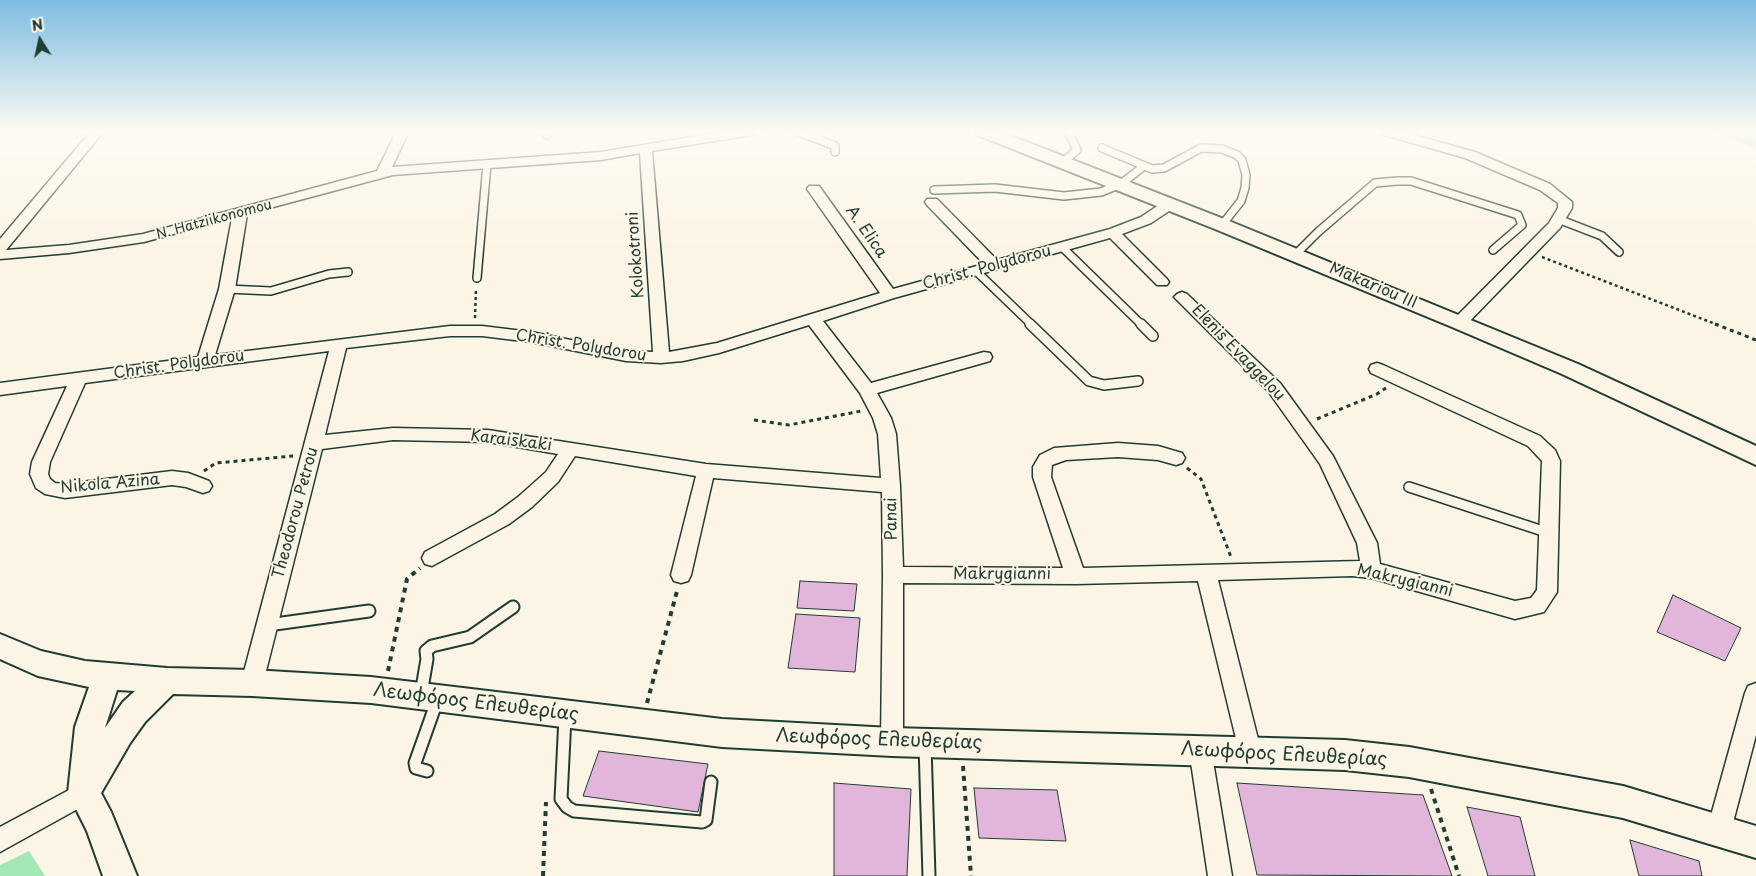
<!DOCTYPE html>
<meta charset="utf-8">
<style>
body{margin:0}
#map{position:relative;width:1756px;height:876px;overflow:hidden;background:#fcf5e5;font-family:"Playpen Sans",sans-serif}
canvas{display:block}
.north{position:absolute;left:15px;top:15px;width:50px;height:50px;-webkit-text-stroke:4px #fcf5e5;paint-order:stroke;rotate:350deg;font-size:14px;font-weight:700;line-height:20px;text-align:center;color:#1f3d34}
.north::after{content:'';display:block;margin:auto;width:18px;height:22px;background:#1f3d34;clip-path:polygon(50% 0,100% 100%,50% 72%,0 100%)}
</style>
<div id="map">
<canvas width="1756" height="876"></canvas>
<div class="north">N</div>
</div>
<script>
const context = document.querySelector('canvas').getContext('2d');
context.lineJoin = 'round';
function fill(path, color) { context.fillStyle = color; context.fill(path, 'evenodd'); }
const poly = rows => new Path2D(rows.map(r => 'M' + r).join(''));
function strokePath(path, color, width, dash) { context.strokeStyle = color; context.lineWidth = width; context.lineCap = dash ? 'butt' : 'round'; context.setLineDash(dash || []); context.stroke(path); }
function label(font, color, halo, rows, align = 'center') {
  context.font = font + ' "Playpen Sans",sans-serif'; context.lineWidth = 4; context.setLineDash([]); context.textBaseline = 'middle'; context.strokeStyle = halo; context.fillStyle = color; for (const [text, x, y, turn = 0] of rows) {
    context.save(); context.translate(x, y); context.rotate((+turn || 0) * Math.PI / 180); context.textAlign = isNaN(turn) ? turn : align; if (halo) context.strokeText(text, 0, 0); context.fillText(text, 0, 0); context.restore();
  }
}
fill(poly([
 [1709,131,1756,131,1756,148],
 [29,851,45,876,0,876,0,865]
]), '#a3e8b4');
const building = poly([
 [800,581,857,584,854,611,797,608,800,581],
 [1673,595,1741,628,1725,661,1657,632,1673,595],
 [796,614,860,618,855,672,788,668,796,614],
 [599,751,708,764,698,812,583,796,599,751],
 [834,783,911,789,907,876,834,876,834,783],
 [1237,783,1423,795,1452,876,1257,875,1237,783],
 [974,788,1057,790,1066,841,979,838,974,788],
 [1467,807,1520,817,1535,876,1488,876,1467,807],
 [1630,840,1699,861,1702,876,1639,876,1630,840]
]);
fill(building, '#e2b6da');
strokePath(building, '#1f3d34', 1);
const laneFar2 = poly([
 [544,131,547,135],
 [797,131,835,146,835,152],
 [1102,148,1152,169,1164,168,1201,148,1222,149,1237,155,1242,160,1246,175,1245,188,1241,201,1222,225],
 [1063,162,1077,150,1068,131],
 [934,190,995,188,1064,196,1101,192,1121,184,1144,166],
 [1558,219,1602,236,1619,252],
 [1063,248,1142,325],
 [1296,254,1318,232,1375,183,1397,181,1411,181,1518,215,1522,225,1493,250],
 [976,271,1032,325],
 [477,278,487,164],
 [227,289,271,291,329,274,348,272]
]);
const laneFar1 = poly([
 [1030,324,1089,381,1104,385,1138,381],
 [1141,324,1153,336],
 [1409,487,1549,533]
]);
const lane = poly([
 [268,625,369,611],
 [421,694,427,659,426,651,432,646,470,637,513,607],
 [565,717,561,799,567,807,574,811,702,822,706,820,711,782],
 [925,745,929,876],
 [427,771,416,768,415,763,437,701]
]);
const street = poly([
 [91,131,104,131,6,250,69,245,143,234,377,171,397,131,409,131,392,167,601,152,727,131,758,131,752,135,652,151,669,352,717,343,880,293,807,189,809,186,819,186,893,289,984,264,927,205,925,202,927,199,937,199,997,260,1110,229,1141,217,1165,201,1175,201,1177,204,1175,207,1151,223,1122,234,1167,279,1169,282,1167,285,1157,285,1110,238,894,298,823,321,871,383,984,352,990,353,992,357,990,361,877,393,891,418,896,434,900,486,903,567,1063,568,1033,477,1033,467,1040,455,1054,448,1118,443,1158,446,1182,453,1185,458,1182,463,1176,465,1158,460,1118,457,1066,460,1052,465,1051,477,1083,568,1360,561,1357,543,1320,464,1268,391,1174,297,1177,294,1182,292,1187,294,1280,383,1333,456,1377,543,1380,564,1515,601,1531,598,1537,590,1542,461,1528,446,1371,373,1369,369,1371,365,1377,363,1383,365,1540,436,1555,450,1560,461,1557,592,1544,612,1515,619,1371,578,1352,576,1218,580,1261,751,1258,759,1250,762,1242,759,1239,751,1198,581,1076,584,903,583,903,742,900,750,892,753,884,750,881,742,883,575,882,492,713,478,691,575,688,581,681,583,674,581,671,575,696,476,575,456,558,482,532,507,509,524,432,566,425,564,422,558,425,552,495,514,518,497,546,472,558,454,488,442,393,440,322,449,263,683,260,690,252,693,244,690,241,683,329,351,85,383,50,462,48,474,50,479,55,483,65,484,172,471,188,473,209,481,212,486,209,491,203,493,186,487,172,485,65,498,45,494,36,488,30,474,32,462,67,386,0,395,0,383,198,357,219,289,232,218,144,242,69,253,0,259,0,239,91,131],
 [640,153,653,352,626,351,531,332,482,326,450,326,215,355,235,289,247,214,393,175,601,160,640,153],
 [809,325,860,393,873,418,878,434,881,478,706,464,488,430,393,428,325,435,346,348,450,336,482,336,531,342,626,361,661,363,683,361,719,353,809,325],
 [1379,131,1400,131,1475,152,1550,184,1572,202,1572,208,1560,228,1465,326,1459,327,1453,326,1451,322,1549,223,1558,208,1558,203,1540,190,1465,158,1381,134,1379,131],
 [1756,683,1756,735,1731,830,1728,839,1719,842,1710,839,1707,830,1745,693,1748,686,1756,683],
 [1200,738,1208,741,1211,749,1232,876,1208,876,1189,749,1192,741,1200,738],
 [84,782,92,785,96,793,92,801,0,852,0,827,84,782]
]);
const secondary = poly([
 [975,131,999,131,1229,221,1578,364,1756,446,1756,465,1562,374,1452,327,1215,229,977,135,975,131],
 [0,634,41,651,85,661,167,668,252,670,371,677,722,719,892,728,1345,740,1409,747,1623,786,1756,826,1756,858,1623,818,1409,777,1345,770,892,756,722,747,371,703,252,696,173,694,145,722,130,743,101,793,111,812,137,876,103,876,87,831,68,793,75,727,89,687,38,676,0,659,0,634],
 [117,690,135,691,123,702,105,728,117,690]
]);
strokePath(laneFar2, '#1f3d34', 10);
strokePath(laneFar1, '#1f3d34', 12);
strokePath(lane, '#1f3d34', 15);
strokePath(street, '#1f3d34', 3);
strokePath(secondary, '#1f3d34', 4);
strokePath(poly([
 [1542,257,1718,325],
 [475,318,476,289]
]), '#1f3d34', 2.5, [3, 3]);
strokePath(poly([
 [1715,324,1756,340],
 [1317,419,1377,394,1386,388],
 [754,420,789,425,861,411],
 [1187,468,1201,479,1231,557],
 [204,471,216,463,293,456]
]), '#1f3d34', 3, [4, 4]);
strokePath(poly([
 [388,671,407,579,420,568],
 [647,703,677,591],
 [963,766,971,876],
 [1431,789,1459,876],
 [543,876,546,802]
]), '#1f3d34', 4, [5, 5]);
strokePath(laneFar2, '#fcf5e5', 7);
strokePath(laneFar1, '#fcf5e5', 9);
strokePath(lane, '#fcf5e5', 11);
fill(street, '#fcf5e5');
fill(secondary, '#fcf5e5');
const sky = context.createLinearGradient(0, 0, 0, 254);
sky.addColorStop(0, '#7dbde2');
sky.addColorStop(0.52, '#fefaf3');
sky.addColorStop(1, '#fefaf300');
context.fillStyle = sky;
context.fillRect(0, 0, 1756, 254);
label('14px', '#1f3d34', '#fcf5e5', [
 ["N. Hatziikonomou",214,220,-15]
]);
label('16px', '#1f3d34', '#fcf5e5', [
 ["A. Elica",866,232,55],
 ["Kolokotroni",636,255,-94],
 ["Christ. Polydorou",987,268,-15],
 ["Makariou III",1373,286,23],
 ["Christ. Polydorou",581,346,9],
 ["Elenis Evaggelou",1238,353,46],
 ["Christ. Polydorou",179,365,-8],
 ["Karaiskaki",511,441,7],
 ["Nikola Azina",110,484,-5],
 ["Theodorou Petrou",296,513,-75],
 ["Panai",892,519,-91],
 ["Makrygianni",1002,575],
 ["Makrygianni",1405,581,13]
]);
label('19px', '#1f3d34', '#fcf5e5', [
 ["Λεωφόρος Ελευθερίας",476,703,7],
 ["Λεωφόρος Ελευθερίας",879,740,2],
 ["Λεωφόρος Ελευθερίας",1284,755,3]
]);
</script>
